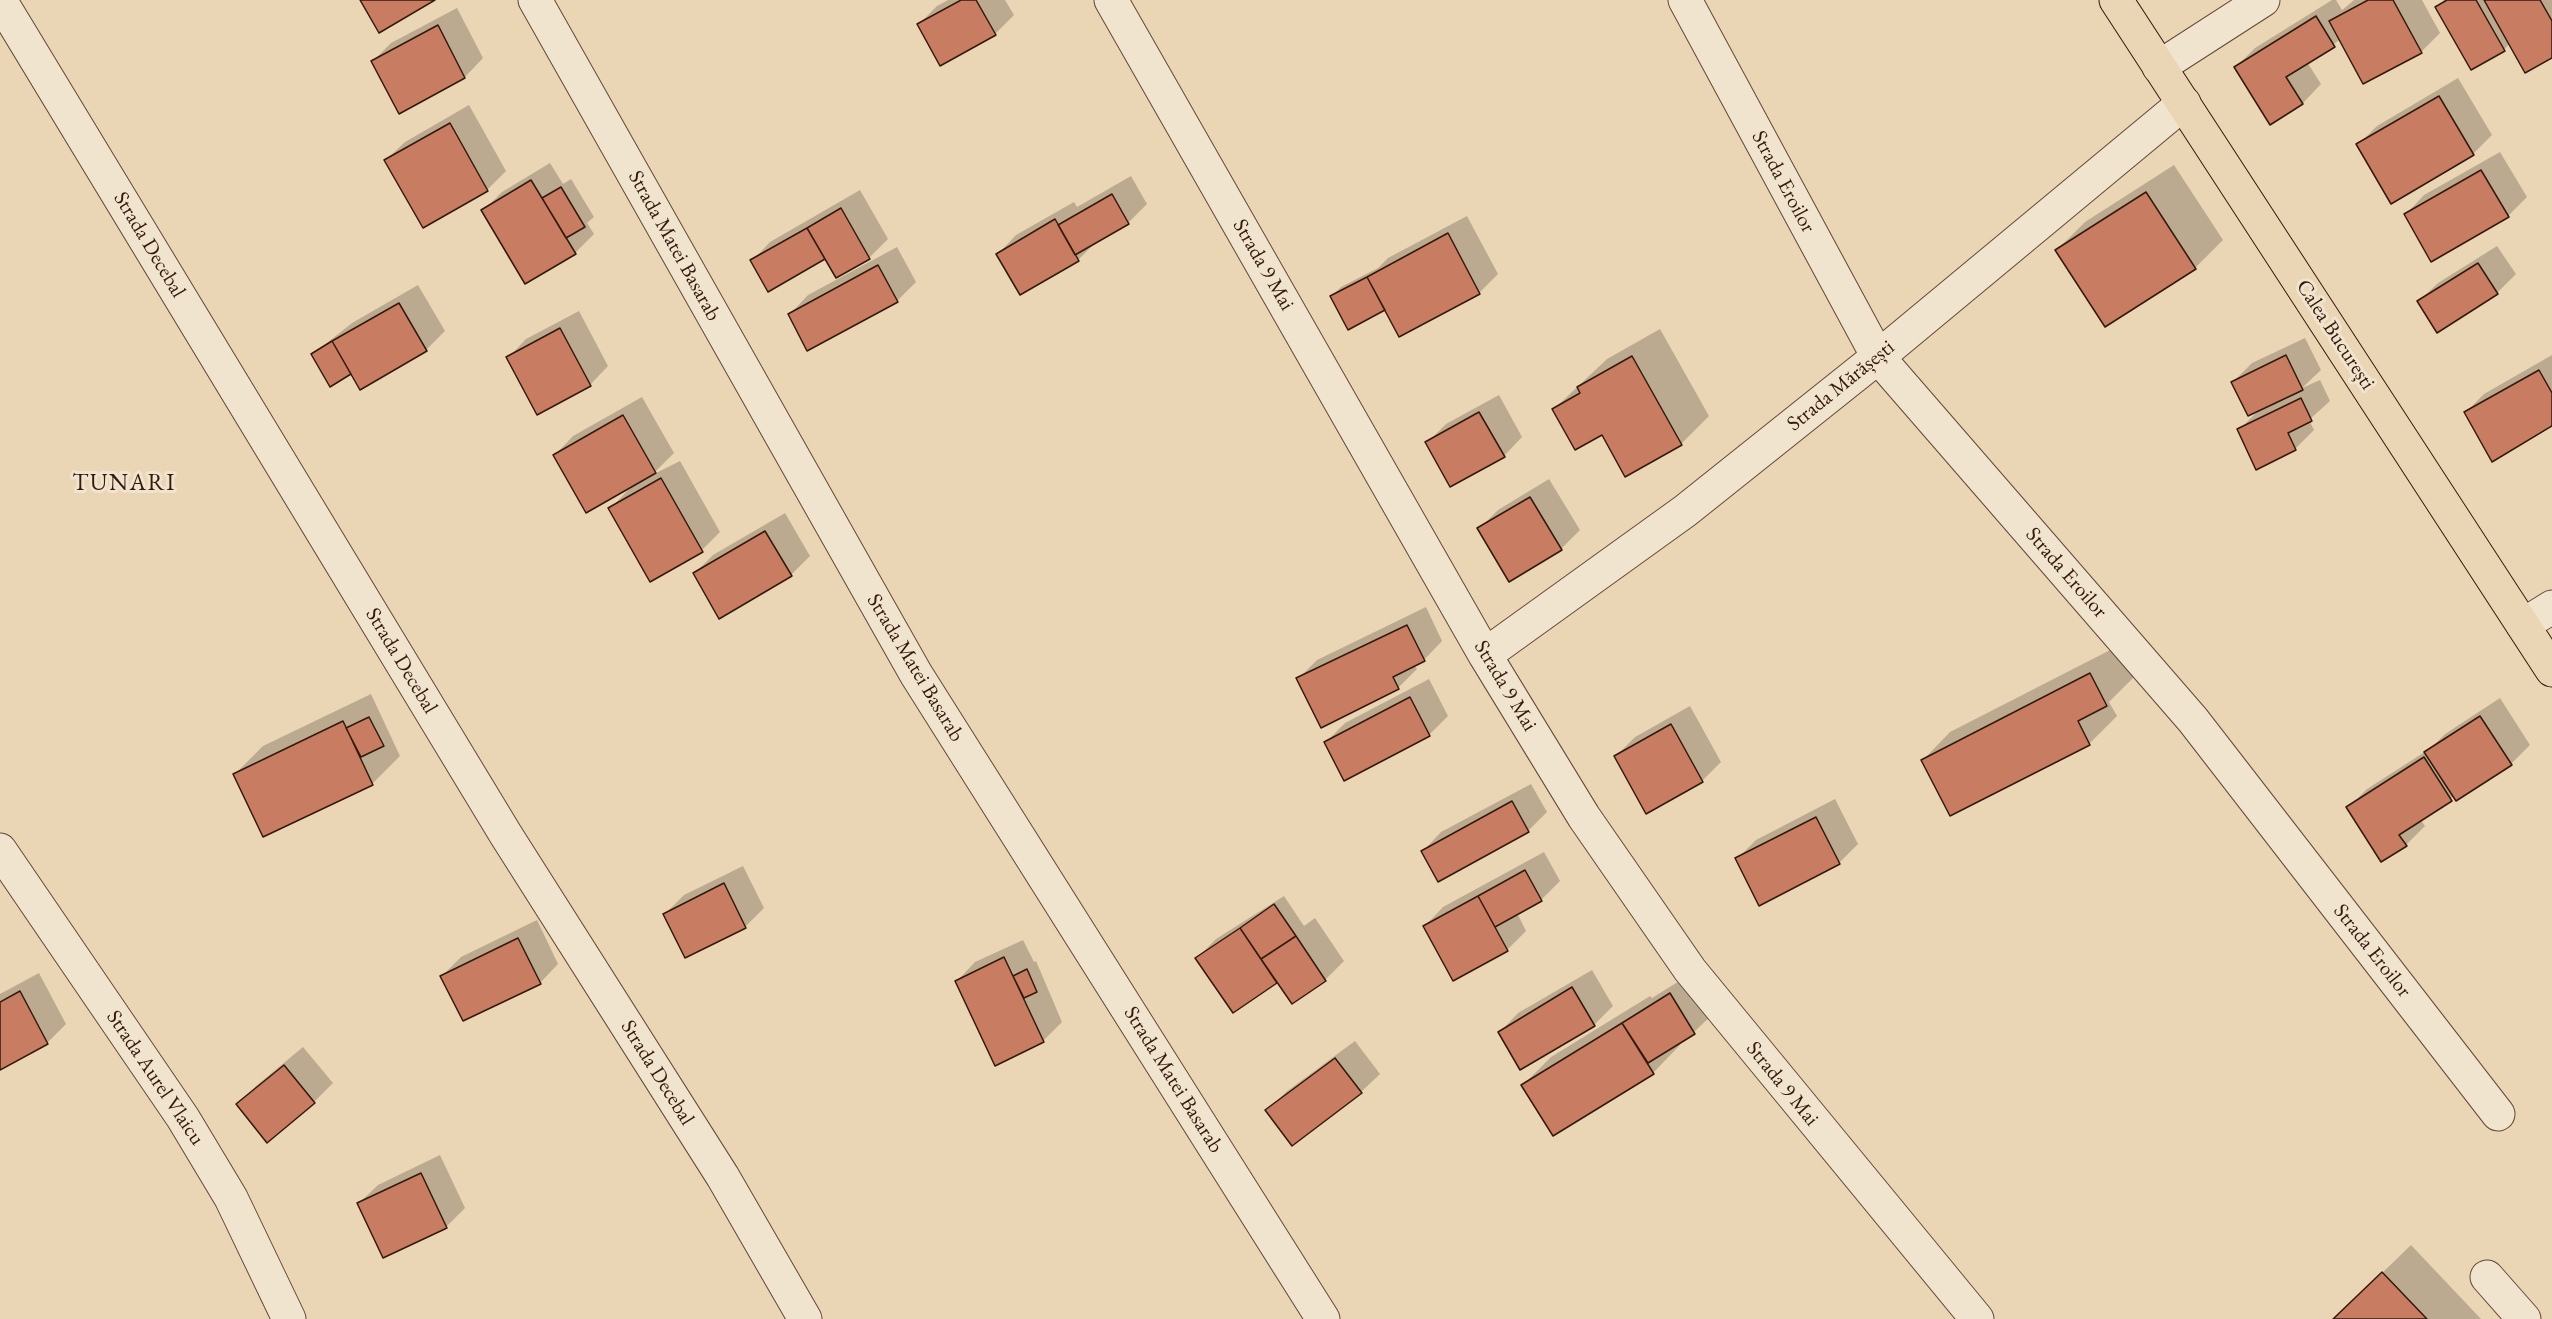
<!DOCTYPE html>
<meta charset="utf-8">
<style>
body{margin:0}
canvas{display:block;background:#ead5b4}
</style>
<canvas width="2552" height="1319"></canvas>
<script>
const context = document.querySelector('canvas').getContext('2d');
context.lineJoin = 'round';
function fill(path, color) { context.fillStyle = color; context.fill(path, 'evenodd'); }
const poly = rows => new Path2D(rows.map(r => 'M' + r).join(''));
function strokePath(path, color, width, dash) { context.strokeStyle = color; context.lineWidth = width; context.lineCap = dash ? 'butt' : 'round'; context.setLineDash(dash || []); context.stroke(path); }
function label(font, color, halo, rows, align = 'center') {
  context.font = font + ' "EB Garamond",serif'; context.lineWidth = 6; context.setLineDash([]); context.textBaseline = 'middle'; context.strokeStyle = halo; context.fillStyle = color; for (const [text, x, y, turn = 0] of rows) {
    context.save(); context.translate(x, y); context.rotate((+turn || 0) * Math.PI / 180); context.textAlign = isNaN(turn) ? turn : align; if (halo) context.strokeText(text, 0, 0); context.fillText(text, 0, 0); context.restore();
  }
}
fill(poly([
 [948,0,1005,0,1014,15,995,34,918,25,937,6],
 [2332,0,2336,0,2342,10,2354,0,2422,0,2440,33,2421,52,2341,39,2307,62,2321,84,2303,103,2271,123,2236,67,2255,48],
 [2444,0,2552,0,2552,56,2510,43,2504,50,2437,7],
 [457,8,483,58,465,77,399,112,373,61,391,43],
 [2458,78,2492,135,2473,154,2358,145,2377,126],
 [469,105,506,171,487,190,386,160,405,142],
 [2500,152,2527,197,2508,216,2431,260,2406,214,2424,195],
 [550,163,563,184,571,179,594,217,587,223,594,234,575,253,483,211,502,192],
 [2174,165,2223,240,2195,268,2057,250,2085,222],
 [1131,176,1147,204,1128,223,1097,241,1078,260,998,254,1016,235,1074,202,1077,207],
 [860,190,888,239,869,258,837,276,826,257,752,261,770,242],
 [1467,216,1498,274,1479,293,1385,307,1332,296,1341,287,1378,268,1388,258],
 [2497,246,2516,274,2497,293,2419,301,2438,283],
 [897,247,916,282,897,301,790,314,808,295],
 [418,285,445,331,426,350,351,372,313,354,352,323],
 [579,311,608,366,590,385,508,358,526,339],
 [1660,329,1709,416,1681,444,1602,433,1554,409,1607,359],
 [2305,338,2321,370,2302,388,2320,380,2330,401,2309,420,2314,430,2295,449,2257,468,2239,430,2258,411,2233,382,2252,363],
 [2552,355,2552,425,2465,413,2484,394],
 [1499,395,1522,437,1504,456,1427,443,1446,424],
 [642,397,674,453,652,475,680,461,720,532,702,550,610,509,632,486,555,455,573,436],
 [1549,479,1580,530,1561,549,1479,529,1498,510],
 [785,513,810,556,791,575,694,574,713,555],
 [1426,607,1442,641,1424,660,1414,665,1417,669,1398,688,1298,679,1317,660],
 [2118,646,2134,677,2109,702,2117,716,2089,744,1923,760,1950,732],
 [1429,679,1448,716,1429,735,1326,742,1345,723],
 [371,694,400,756,372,784,235,774,263,746],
 [2500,698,2530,745,2511,764,2456,799,2454,796,2420,819,2425,826,2406,845,2348,808,2367,789,2431,748,2445,734],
 [1690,706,1721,762,1702,781,1616,756,1635,737],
 [1531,784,1547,812,1528,831,1423,851,1441,832],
 [1835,799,1858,844,1839,863,1737,859,1756,840],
 [1544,852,1560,881,1541,900,1517,913,1526,931,1507,950,1454,979,1425,926,1443,907],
 [743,866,764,908,745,927,665,914,684,895],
 [1284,896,1304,926,1315,918,1344,961,1325,980,1292,1002,1278,981,1233,1011,1197,958,1216,939],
 [537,920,558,964,540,983,442,976,461,957],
 [1023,940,1034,962,1036,961,1062,1022,1043,1041,957,981,975,962],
 [1592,970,1613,1006,1594,1025,1521,1068,1500,1032,1518,1013],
 [39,973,66,1024,47,1043,0,1068,0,994],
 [1689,975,1713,1014,1694,1032,1679,1042,1680,1045,1653,1073,1523,1085,1551,1057,1650,996,1652,998],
 [1355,1041,1380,1074,1361,1092,1267,1111,1286,1092],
 [303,1047,333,1083,314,1102,267,1140,238,1104,256,1086],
 [440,1155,465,1208,446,1227,359,1203,378,1185],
 [2411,1245,2481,1319,2335,1319,2349,1305]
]), '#0003');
const building = poly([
 [360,0,435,0,379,33,360,0],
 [961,0,976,0,996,35,940,66,917,24,961,0],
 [2368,0,2393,0,2422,53,2363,84,2329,21,2368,0],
 [2476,0,2505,51,2471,70,2435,7,2447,0,2476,0],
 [2484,0,2540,0,2552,21,2552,58,2525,73,2484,0],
 [2316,16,2335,47,2286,77,2303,104,2270,125,2234,67,2316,16],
 [438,25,465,78,399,114,371,61,438,25],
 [2439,96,2474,155,2391,204,2356,144,2439,96],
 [450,123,488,191,423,228,384,160,450,123],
 [2481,170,2509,217,2431,262,2404,214,2481,170],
 [531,180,576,254,525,284,481,210,531,180],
 [561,187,585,227,566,238,542,198,561,187],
 [2146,192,2196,269,2105,327,2055,250,2146,192],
 [1112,194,1129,224,1075,255,1058,225,1112,194],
 [841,208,870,259,836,278,807,228,841,208],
 [1055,219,1079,261,1020,295,996,254,1055,219],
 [807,228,825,259,768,292,750,260,807,228],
 [1448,233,1480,294,1399,337,1367,277,1448,233],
 [2478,263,2498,294,2437,333,2417,301,2478,263],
 [878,265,898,302,807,351,788,314,878,265],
 [1367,277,1385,310,1348,330,1330,296,1367,277],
 [399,303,427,351,360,390,332,341,399,303],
 [560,328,591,386,537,415,506,357,560,328],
 [332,341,351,374,330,387,311,354,332,341],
 [2286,355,2303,390,2248,416,2231,382,2286,355],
 [1632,356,1682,445,1625,477,1602,435,1575,450,1552,409,1580,393,1577,387,1632,356],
 [2539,370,2552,393,2552,426,2492,462,2464,412,2539,370],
 [2301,398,2312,421,2288,433,2296,450,2256,470,2237,429,2301,398],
 [1479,412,1505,457,1450,487,1425,442,1479,412],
 [623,415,656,473,586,513,553,455,623,415],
 [661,478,703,552,650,582,608,508,661,478],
 [1530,497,1562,550,1509,582,1477,528,1530,497],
 [765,531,792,576,719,619,693,573,765,531],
 [1407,625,1425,661,1393,677,1399,689,1321,728,1296,678,1407,625],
 [2090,673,2107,706,2078,721,2090,745,1950,816,1921,760,2090,673],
 [1410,697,1430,736,1344,781,1324,742,1410,697],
 [2480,716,2512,765,2456,801,2424,752,2480,716],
 [369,717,384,746,361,757,346,728,369,717],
 [343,721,373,785,263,837,233,774,343,721],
 [1671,724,1703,782,1646,814,1614,756,1671,724],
 [2424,757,2452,801,2399,835,2407,846,2381,862,2346,807,2424,757],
 [1512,801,1529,832,1438,882,1421,851,1512,801],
 [1816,817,1840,864,1759,906,1735,858,1816,817],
 [1525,870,1542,901,1495,927,1478,896,1525,870],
 [724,883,746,928,685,958,663,914,724,883],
 [1478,896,1508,951,1453,981,1423,926,1478,896],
 [1274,904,1296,936,1261,959,1240,928,1274,904],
 [1240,928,1277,983,1233,1013,1195,958,1240,928],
 [1296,936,1326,981,1292,1004,1261,959,1296,936],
 [518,938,541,984,463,1021,440,976,518,938],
 [1004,957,1044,1042,995,1066,955,981,1004,957],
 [1027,969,1037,992,1024,998,1013,976,1027,969],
 [1572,987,1595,1026,1520,1070,1498,1032,1572,987],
 [20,991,48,1044,0,1070,0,1002,20,991],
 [1670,993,1695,1034,1648,1063,1622,1023,1670,993],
 [1622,1023,1654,1074,1553,1136,1521,1085,1622,1023],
 [1335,1058,1362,1093,1292,1146,1265,1110,1335,1058],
 [284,1065,315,1103,267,1143,236,1104,284,1065],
 [421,1173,447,1228,383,1258,357,1203,421,1173],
 [2382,1272,2427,1319,2333,1319,2382,1272]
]);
fill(building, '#c87c62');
strokePath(building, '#34190d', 1.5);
const minor = poly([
 [0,0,506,835,723,1177,805,1319],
 [535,0,916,674,1323,1319],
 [1111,0,1485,655,1584,817,1690,970,1977,1319],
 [1685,0,1878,357,2193,720,2498,1114],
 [2159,67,2263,0],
 [2523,625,2552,607],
 [1485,655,1685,511,1878,357,2184,103],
 [0,850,183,1118,231,1198,289,1319],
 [2487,1277,2524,1319]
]);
const major = poly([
 [2116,0,2552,670]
]);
strokePath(minor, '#624837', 35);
strokePath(major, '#34190d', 35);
strokePath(minor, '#f1e4ce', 33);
strokePath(major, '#ead5b4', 33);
label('21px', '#34190d', '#f1e4ce', [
 ["Strada Eroilor",1783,182,62],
 ["Strada Decebal",149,245,59],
 ["Strada Matei Basarab",674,246,61],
 ["Strada 9 Mai",1263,265,60],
 ["Calea București",2335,335,57],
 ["Strada Mărășești",1841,386,-39],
 ["Strada Eroilor",2066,573,49],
 ["Strada Decebal",401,661,59],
 ["Strada Matei Basarab",915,668,59],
 ["Strada 9 Mai",1505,686,59],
 ["Strada Eroilor",2372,951,52],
 ["Strada Decebal",657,1073,58],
 ["Strada Aurel Vlaicu",155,1078,56],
 ["Strada Matei Basarab",1173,1080,58],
 ["Strada 9 Mai",1782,1084,51]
]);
context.letterSpacing = '1.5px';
label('24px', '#34190d', '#f1e4ce', [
 ["TUNARI",124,483]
]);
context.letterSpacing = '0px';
</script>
